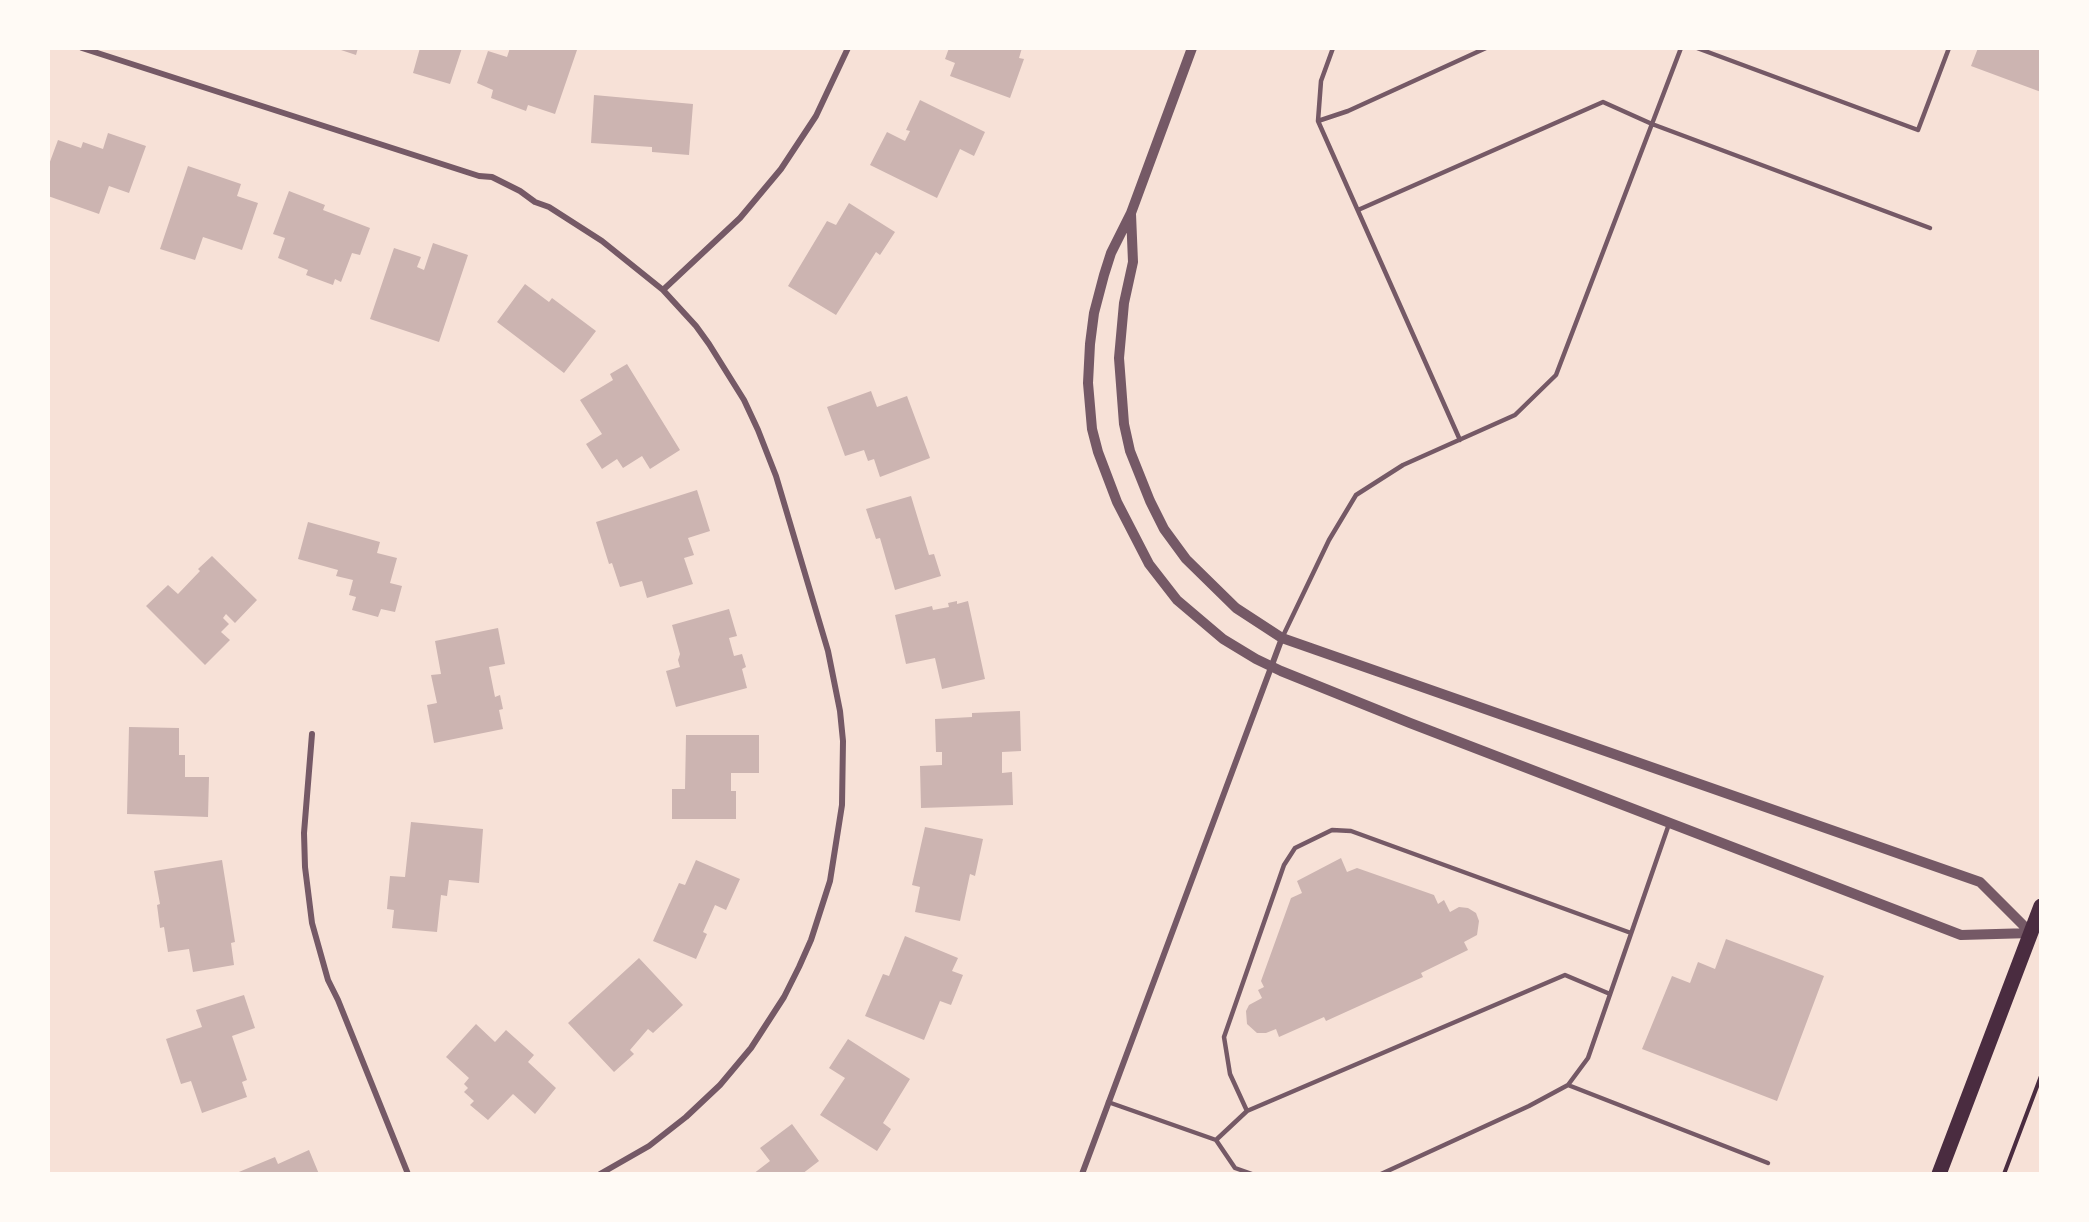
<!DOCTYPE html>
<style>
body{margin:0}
#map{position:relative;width:2089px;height:1222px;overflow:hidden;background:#f7e1d7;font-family:"Roboto Condensed",sans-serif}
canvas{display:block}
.frame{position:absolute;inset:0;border:50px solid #fffaf5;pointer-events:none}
</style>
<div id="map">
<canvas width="2089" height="1222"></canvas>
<div class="frame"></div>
</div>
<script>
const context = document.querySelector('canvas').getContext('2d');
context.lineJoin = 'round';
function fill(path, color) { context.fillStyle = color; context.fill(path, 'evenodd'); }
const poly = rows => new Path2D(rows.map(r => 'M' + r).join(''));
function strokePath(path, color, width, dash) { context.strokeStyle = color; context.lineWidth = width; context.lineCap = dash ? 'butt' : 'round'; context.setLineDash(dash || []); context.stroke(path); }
fill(poly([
 [335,48,358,48,356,55],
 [420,48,462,48,450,84,413,73],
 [510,48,572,48,577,50,555,114,528,105,526,111,491,98,493,90,477,83,488,51,507,57],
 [949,48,1022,48,1019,58,1024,59,1010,98,950,76,955,63,945,59],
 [1978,48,2041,48,2041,92,1971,66],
 [594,95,693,104,689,155,652,152,652,147,591,143],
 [920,100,985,132,974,156,960,149,937,198,870,165,887,132,905,141,910,131,906,130],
 [108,133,146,146,129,193,109,186,99,214,48,196,48,167,58,140,81,148,83,142,103,149],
 [188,166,241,184,237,196,258,203,242,250,203,237,195,260,160,249],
 [289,191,325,205,323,210,370,228,360,255,352,253,341,282,335,279,333,285,306,275,308,270,278,258,285,238,273,234],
 [849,203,895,232,880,255,876,252,836,315,788,286,827,221,836,225],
 [433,243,468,255,439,342,370,319,394,248,421,257,417,267,424,270],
 [525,284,549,302,552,298,596,331,564,373,497,322],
 [627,364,680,450,650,469,642,456,623,468,617,459,602,469,586,444,602,434,580,400,613,380,610,374],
 [871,391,877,407,907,396,930,458,880,477,874,459,868,461,864,450,845,456,827,407],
 [697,490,710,531,688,538,694,555,684,558,693,584,647,598,642,581,620,587,612,563,609,564,596,522],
 [911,496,929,555,934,554,941,576,895,590,880,538,876,539,866,509],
 [308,522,380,542,377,553,397,558,390,583,402,586,395,612,381,609,378,617,352,610,356,597,349,595,353,580,336,576,338,570,298,559],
 [212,556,257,600,235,623,226,614,223,618,229,624,221,632,230,640,205,665,146,606,168,585,178,594,200,571,198,569],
 [957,601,957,604,968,601,985,679,942,689,935,658,906,664,895,615,932,606,933,610,949,607,948,603],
 [729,609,737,636,729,638,734,656,742,654,746,667,742,669,747,688,676,707,666,671,680,667,678,660,680,654,672,625],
 [498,628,505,664,489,667,495,697,500,695,503,709,499,710,503,729,434,743,427,705,437,703,431,675,441,674,435,641],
 [1020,711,1021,751,1002,752,1002,773,1012,772,1013,805,921,808,920,766,942,765,942,752,936,752,935,719,972,717,972,713],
 [129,727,179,728,179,755,185,755,185,777,209,777,208,817,127,814],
 [686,735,759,735,759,773,731,773,731,791,736,791,736,819,672,819,672,789,685,789],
 [411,822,483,829,479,883,449,880,447,896,441,895,437,932,392,928,394,910,387,909,390,876,405,877],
 [925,827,983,839,975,876,970,874,960,921,915,912,920,887,912,885],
 [1341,858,1347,872,1357,868,1434,895,1438,904,1444,900,1450,912,1459,907,1468,908,1476,913,1479,921,1477,935,1464,942,1468,950,1421,973,1423,977,1326,1021,1324,1017,1279,1037,1276,1029,1266,1033,1257,1033,1247,1024,1246,1011,1249,1005,1262,998,1258,990,1264,987,1261,981,1291,898,1302,893,1297,881],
 [222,860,235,942,231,943,234,965,193,972,189,949,168,952,164,927,160,928,157,905,160,904,154,871],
 [696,860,740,879,726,910,715,905,703,932,707,934,696,959,653,941,679,883,685,885],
 [905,936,958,958,952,971,963,975,951,1005,940,1001,924,1040,865,1016,883,974,889,976],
 [1726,939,1824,976,1777,1101,1642,1049,1672,976,1690,983,1698,962,1715,969],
 [639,958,683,1005,653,1033,648,1029,630,1050,634,1054,614,1072,568,1023],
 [244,995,255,1028,232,1036,247,1080,242,1082,247,1097,202,1113,191,1081,181,1084,166,1039,202,1027,196,1010],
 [476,1024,495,1042,506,1030,534,1055,528,1062,556,1088,535,1114,513,1094,488,1120,470,1105,474,1101,464,1092,468,1088,464,1084,469,1078,446,1057],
 [848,1039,910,1079,883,1123,891,1129,877,1151,820,1115,845,1078,829,1068],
 [792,1124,819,1161,802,1174,753,1174,770,1161,760,1148],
 [309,1150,319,1174,234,1174,275,1157,278,1164]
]), '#ccb4b1');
strokePath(poly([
 [2004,1174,2041,1076]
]), '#4a2c40', 4);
strokePath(poly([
 [1333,48,1321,81,1318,121,1460,440],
 [1697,48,1918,130,1949,48],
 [1318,121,1348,111,1486,48],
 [1358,210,1603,102,1652,124,1930,228],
 [1282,638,1329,540,1356,495,1403,465,1515,415,1556,375,1681,48],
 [1568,1085,1768,1163],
 [1108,1102,1216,1140,1235,1168,1252,1174],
 [1247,1111,1230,1074,1224,1037,1284,865,1295,848,1332,830,1351,831,1631,933],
 [1216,1140,1247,1111,1565,975,1610,994],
 [1381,1174,1529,1106,1568,1085,1588,1058,1669,824]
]), '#755966', 4.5);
strokePath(poly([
 [82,48,479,176,492,177,520,191,535,202,549,207,602,241,663,290,696,326,709,344,744,400,758,430,776,476,828,651,840,711,843,741,842,805,830,881,811,940,799,967,784,997,751,1048,720,1085,686,1117,649,1146,600,1174],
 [663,290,740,218,781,169,816,116,848,48],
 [312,734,304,833,305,867,312,923,328,980,338,1000,408,1174],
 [1082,1174,1282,638]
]), '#755966', 6);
strokePath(poly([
 [1192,48,1131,213,1111,253,1104,275,1094,313,1090,344,1088,383,1092,429,1098,452,1117,502,1149,564,1177,600,1223,639,1256,659,1281,671,1410,723,1961,935,2031,933],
 [1131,214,1133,262,1124,303,1119,358,1124,424,1130,451,1150,501,1164,529,1186,559,1236,608,1282,638,1980,882,2031,933]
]), '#755966', 10);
strokePath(poly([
 [1939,1174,2041,906]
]), '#4a2c40', 15);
</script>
